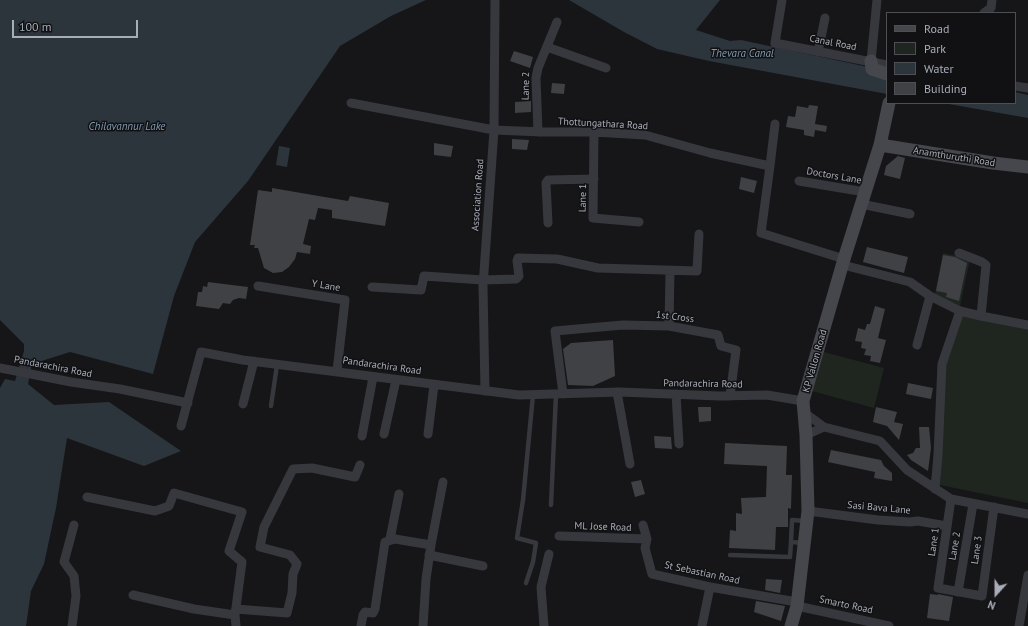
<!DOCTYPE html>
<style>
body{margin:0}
#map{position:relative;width:1028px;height:626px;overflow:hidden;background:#161618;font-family:"PT Sans",sans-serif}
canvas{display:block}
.legend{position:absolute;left:886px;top:12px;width:130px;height:92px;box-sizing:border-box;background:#111113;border:1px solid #4d4f55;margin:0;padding:5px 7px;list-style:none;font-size:12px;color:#a8adb8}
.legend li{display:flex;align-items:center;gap:8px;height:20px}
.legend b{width:20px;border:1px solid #4d4f55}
.north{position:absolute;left:976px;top:574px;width:40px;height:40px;-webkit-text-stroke:3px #111113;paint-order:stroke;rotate:201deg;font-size:11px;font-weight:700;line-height:16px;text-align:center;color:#a8adb8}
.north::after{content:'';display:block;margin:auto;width:14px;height:18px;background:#a8adb8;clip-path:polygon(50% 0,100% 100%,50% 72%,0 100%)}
.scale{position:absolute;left:12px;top:20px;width:126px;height:18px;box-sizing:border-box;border:2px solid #a8adb8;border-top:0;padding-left:5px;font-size:12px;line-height:14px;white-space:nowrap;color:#a8adb8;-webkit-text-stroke:3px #111113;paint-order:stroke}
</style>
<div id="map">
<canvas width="1028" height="626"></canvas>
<ul class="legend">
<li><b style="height:5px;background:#45474d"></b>Road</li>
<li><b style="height:11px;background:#1e261f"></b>Park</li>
<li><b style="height:11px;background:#2c353c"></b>Water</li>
<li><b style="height:11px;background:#404145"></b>Building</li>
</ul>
<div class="north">N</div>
<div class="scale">100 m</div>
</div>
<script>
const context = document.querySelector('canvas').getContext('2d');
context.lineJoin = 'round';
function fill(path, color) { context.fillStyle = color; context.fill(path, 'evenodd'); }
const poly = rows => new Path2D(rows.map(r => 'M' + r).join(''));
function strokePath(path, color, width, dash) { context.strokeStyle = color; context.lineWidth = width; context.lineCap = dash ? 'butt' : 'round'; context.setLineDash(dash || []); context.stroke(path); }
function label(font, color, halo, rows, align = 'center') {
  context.font = font + ' "PT Sans",sans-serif'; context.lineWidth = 3; context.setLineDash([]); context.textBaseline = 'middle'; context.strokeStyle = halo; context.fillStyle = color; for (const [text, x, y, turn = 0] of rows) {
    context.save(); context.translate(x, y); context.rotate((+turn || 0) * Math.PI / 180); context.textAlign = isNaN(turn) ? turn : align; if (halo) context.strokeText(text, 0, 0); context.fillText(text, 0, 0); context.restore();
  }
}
fill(poly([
 [943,253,970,259,960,306,935,294],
 [962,315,1028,328,1028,503,940,485,945,365],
 [824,352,884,368,874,408,812,391]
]), '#1e261f');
fill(poly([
 [0,0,426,0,391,16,340,46,248,181,195,242,174,296,153,374,70,352,32,364,28,384,54,405,109,402,181,451,144,466,67,438,56,508,44,564,31,591,26,626,0,626,0,388,5,379,15,381,24,351,24,344,0,320],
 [569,0,720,0,696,30,730,41,741,40,887,71,887,94,709,61,657,49,624,32],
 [1015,92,1028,95,1028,118,943,103,1015,103],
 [279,146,290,148,287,167,276,165]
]), '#2c353c');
fill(poly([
 [514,51,533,57,530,68,510,61],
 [552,83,565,84,564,94,551,93],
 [531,101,531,112,515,113,515,102],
 [809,105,818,106,815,124,827,126,826,132,815,130,814,137,804,135,804,130,786,127,788,116,795,117,797,106,808,108],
 [512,139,529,140,527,150,512,149],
 [434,143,453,146,451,157,434,155],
 [898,156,905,158,900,179,884,175,886,166],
 [741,177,757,181,754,193,739,189],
 [272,188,348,201,350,196,389,203,385,226,332,218,332,210,318,208,315,220,309,219,303,244,311,246,310,254,297,252,295,259,289,267,282,272,273,273,264,268,258,248,254,248,255,245,250,245,258,190,272,192],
 [867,247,908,257,904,273,863,262],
 [943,255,955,257,967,263,959,301,946,297,947,293,936,291],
 [208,282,248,287,246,299,239,298,233,300,230,304,223,303,219,309,196,306,198,292,202,292,203,286,207,287],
 [875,306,885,309,878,338,886,340,880,363,870,361,871,356,864,355,866,349,861,348,862,342,855,341,858,328,865,330,867,324,870,324],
 [613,340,615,376,593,386,568,385,563,349,571,343],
 [908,383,933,388,931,399,906,394],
 [698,407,711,407,711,421,699,422],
 [876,407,897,412,894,422,903,424,899,440,887,426,873,422],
 [919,427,929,427,931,448,928,471,911,460,907,455,913,453,916,448,920,448],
 [654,436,671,437,672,449,655,448],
 [725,443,787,446,786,475,792,475,791,509,788,508,788,527,776,527,775,550,729,548,730,530,736,531,736,513,742,514,741,498,766,497,767,466,724,464],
 [831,450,881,460,884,466,892,473,892,481,874,478,875,472,828,462],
 [641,480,645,494,635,497,631,482],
 [766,579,782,580,780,593,765,590],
 [930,594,938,595,938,594,953,597,949,621,927,618],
 [756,601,785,606,781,621,754,612]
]), '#404145');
strokePath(poly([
 [271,406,277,365],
 [551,505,556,394],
 [791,542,792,520,805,521],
 [730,555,790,557,791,542,803,543],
 [526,583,533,562,536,543,517,538,523,500,533,395]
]), '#37383d', 4.5);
strokePath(poly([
 [782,0,775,43,887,65],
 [984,13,991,8,992,0],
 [547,47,606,68],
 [818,52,825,18],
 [871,61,877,0],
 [1015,86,1028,88],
 [351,103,494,130,543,132,594,132,645,135,710,153,770,166,761,233,844,259],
 [538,132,536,78,538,68,557,22],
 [594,132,593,218,639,222],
 [770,166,775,124],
 [799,181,865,192],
 [861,204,910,214],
 [548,223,546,183,548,180,594,179],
 [959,253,982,262,986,265,981,316],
 [843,265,910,282,930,296,960,311,981,316,1028,325],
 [258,286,345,300,337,371],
 [372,287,421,290,424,276,483,280,516,279,519,276,517,261,518,258,557,259,598,268,697,271,699,234],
 [669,326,670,271],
 [917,345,930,296],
 [0,368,71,382,120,389,188,403],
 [485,391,483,286,494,130,495,0],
 [617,392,630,464],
 [563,394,555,331,623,325,669,326,718,335,721,346,736,350,730,396],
 [676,394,679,444],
 [243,404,254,361],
 [805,413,824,427,880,441,907,470,951,499,1028,514],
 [181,426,201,352,243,360,519,395,620,392,719,396,767,395,803,401],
 [384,434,396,380],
 [428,434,434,385],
 [806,435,824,427],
 [362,436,373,377],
 [935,489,938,455,942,364,960,311],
 [87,497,155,511,169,506,174,493,242,512,229,551,242,562,235,615,236,626],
 [951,499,938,588,982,596,994,507],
 [808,511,878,520,910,522,918,521,947,526],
 [643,525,647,539,645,548,652,574,710,587,797,602],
 [559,536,647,539],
 [390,539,399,494],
 [431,545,443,482],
 [429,555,483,566],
 [958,592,973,504],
 [133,595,194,609,235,615],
 [797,606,889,626],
 [236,609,287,613,292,593,293,574,297,564,290,555,260,547,264,527,293,469,312,468,355,477,360,465],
 [72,626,76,596,74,576,64,562,74,525],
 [361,626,363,615,365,612,373,613,375,609,385,542,395,539,431,545,426,579,423,626],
 [544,626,541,587,549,554],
 [702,626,710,587],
 [1019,626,1028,575]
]), '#37383d', 9);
strokePath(poly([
 [871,61,872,69,887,74],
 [880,145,993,163,1028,167],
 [791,626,797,606,808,511,806,435,803,401,844,259,880,145,889,103]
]), '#45474d', 13);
label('10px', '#a8adb8', '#111113', [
 ["Canal Road",833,43,11],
 ["Lane 2",526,86,-89],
 ["Thottungathara Road",603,124,3],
 ["Anamthuruthi Road",954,157,9],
 ["Doctors Lane",834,176,10],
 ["Association Road",478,195,-86],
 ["Lane 1",583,198,-89],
 ["Y Lane",326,286,9],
 ["1st Cross",675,317,7],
 ["KP Vallon Road",815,361,-74],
 ["Pandarachira Road",382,366,8],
 ["Pandarachira Road",53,367,11],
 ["Pandarachira Road",703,384,1],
 ["Sasi Bava Lane",879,508,5],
 ["ML Jose Road",603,527,2],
 ["Lane 1",934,542,-82],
 ["Lane 2",955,546,-80],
 ["Lane 3",977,550,-82],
 ["St Sebastian Road",702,573,12],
 ["Smarto Road",846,605,12]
]);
label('italic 11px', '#7f9bb3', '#111113', [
 ["Thevara Canal",742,54],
 ["Chilavannur Lake",127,127]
]);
</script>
